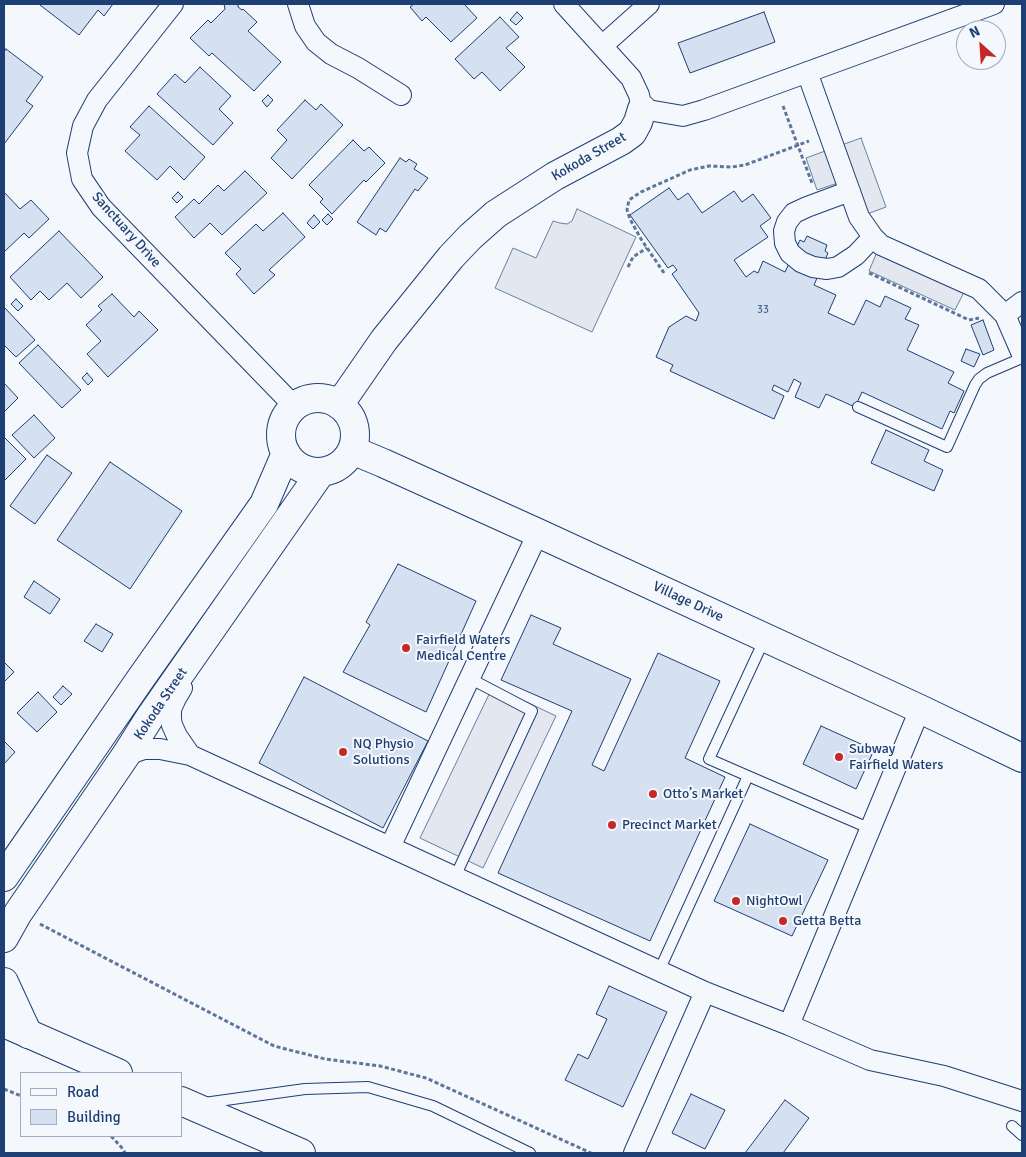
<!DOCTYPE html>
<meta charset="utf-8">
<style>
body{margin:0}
#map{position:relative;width:1026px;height:1157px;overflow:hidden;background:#f4f7fb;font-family:Signika,sans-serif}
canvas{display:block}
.frame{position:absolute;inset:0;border:5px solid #1d3f73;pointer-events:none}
.legend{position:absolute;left:20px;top:1072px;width:162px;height:65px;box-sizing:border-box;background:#f4f7fb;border:1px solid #9eadc5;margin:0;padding:6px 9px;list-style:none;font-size:15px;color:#1d3f73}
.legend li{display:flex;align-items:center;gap:10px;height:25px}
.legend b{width:25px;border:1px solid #9eadc5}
.north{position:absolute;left:956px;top:20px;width:50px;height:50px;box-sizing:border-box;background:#f4f7fb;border:1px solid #9eadc5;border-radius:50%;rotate:334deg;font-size:14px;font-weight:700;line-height:20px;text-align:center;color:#1d3f73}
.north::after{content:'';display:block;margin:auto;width:18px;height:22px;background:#c62828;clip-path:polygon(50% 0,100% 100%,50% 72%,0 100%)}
</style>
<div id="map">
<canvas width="1026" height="1157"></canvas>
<div class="frame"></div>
<ul class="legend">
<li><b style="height:6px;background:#f4f7fb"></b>Road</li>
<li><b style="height:14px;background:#d5e0f0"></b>Building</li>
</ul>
<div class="north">N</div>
</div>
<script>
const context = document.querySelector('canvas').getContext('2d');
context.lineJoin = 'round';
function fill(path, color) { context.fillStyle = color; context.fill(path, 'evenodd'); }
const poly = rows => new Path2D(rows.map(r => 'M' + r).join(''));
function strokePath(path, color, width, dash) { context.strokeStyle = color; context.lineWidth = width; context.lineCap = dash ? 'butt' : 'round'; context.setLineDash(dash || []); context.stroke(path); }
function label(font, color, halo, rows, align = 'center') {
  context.font = font + ' Signika,sans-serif'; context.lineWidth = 4; context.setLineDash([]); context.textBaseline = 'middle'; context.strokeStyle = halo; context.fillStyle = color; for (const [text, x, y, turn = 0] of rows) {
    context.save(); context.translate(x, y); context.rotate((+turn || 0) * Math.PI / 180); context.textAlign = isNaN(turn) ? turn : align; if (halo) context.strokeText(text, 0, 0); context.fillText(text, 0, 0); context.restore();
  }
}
const parking = poly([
 [861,138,886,207,859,217,849,191,835,184,817,190,806,158,861,138],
 [577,209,636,237,592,332,495,288,513,248,536,258,553,221,560,223,567,224,572,221,577,209],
 [877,252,964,292,955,310,869,271,877,252],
 [493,686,556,716,483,868,420,838,493,686]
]);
fill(parking, '#e3e8f0');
strokePath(parking, '#687fa3', 1);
const building = poly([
 [42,4,113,4,104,16,98,10,79,35,40,5,42,4],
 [224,4,238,4,238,7,242,10,243,9,257,22,248,31,281,62,254,91,212,53,209,56,190,38,208,20,211,23,225,9,224,4],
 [414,4,464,4,477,18,451,42,426,17,422,21,410,7,414,4],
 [517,12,523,18,516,25,510,20,517,12],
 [764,12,775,42,690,73,678,43,764,12],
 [500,17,519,37,506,48,525,67,500,91,482,72,474,79,455,59,500,17],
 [6,49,43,77,26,101,33,106,4,144,4,52,6,49],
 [200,67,231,96,219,109,233,123,213,145,157,94,175,74,185,83,200,67],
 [268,95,273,100,267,107,262,101,268,95],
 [305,100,316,110,321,104,343,125,292,179,271,158,287,140,277,130,305,100],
 [149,106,205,157,184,180,170,166,157,180,125,151,140,135,130,127,149,106],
 [353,140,364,151,369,147,385,163,366,182,364,180,332,214,320,202,323,199,309,185,353,140],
 [400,158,406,162,409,159,417,164,414,169,428,178,418,191,415,189,386,232,380,228,376,235,357,222,400,158],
 [245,171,267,193,222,235,210,223,194,238,175,217,194,199,199,204,218,185,224,191,245,171],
 [669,188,678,200,688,193,702,213,734,191,742,202,753,194,771,218,760,226,768,237,734,260,746,277,754,271,758,273,763,261,785,272,800,240,804,242,807,236,827,245,825,251,828,253,814,285,836,295,828,313,854,325,866,300,880,307,885,296,911,308,905,319,919,325,907,350,954,372,948,383,964,391,954,413,950,411,942,429,862,392,855,407,826,394,819,408,795,397,801,383,794,379,788,392,774,385,772,390,784,396,774,419,670,371,673,365,656,357,669,327,686,316,696,321,699,313,672,274,677,270,673,265,668,268,630,215,669,188],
 [4,192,20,209,31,200,49,219,29,238,24,233,4,252,4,192],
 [178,192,183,197,177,203,172,198,178,192],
 [283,213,305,237,269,270,275,275,254,294,236,274,241,269,225,253,256,224,263,231,283,213],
 [328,214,333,219,327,225,322,220,328,214],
 [314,215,320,222,313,229,307,223,314,215],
 [59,231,103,277,81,298,67,283,49,300,40,291,31,300,10,277,59,231],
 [112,294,134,317,139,311,158,330,108,377,87,354,101,341,86,325,102,310,98,306,112,294],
 [16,299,23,306,18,311,11,304,16,299],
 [4,307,35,340,16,357,4,345,4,307],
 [983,320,994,350,983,355,971,325,983,320],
 [38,345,81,390,62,408,19,363,38,345],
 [966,349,980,354,974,367,961,361,966,349],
 [87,373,93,380,88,385,82,378,87,373],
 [4,383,18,398,4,412,4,383],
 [34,415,55,438,34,458,12,435,34,415],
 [886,430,929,450,924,461,943,470,934,491,871,463,886,430],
 [4,437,26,459,4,481,4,437],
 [47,455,72,473,35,524,10,506,47,455],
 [110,462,182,511,130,589,57,540,110,462],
 [398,564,476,601,426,712,343,672,370,625,366,622,398,564],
 [34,581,60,599,50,614,24,597,34,581],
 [531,615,561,628,553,644,631,679,592,765,604,771,658,653,720,681,685,758,725,777,650,941,498,873,572,711,501,680,531,615],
 [96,624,113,634,102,652,84,641,96,624],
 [4,662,14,672,4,682,4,662],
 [304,677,428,741,383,828,259,763,304,677],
 [63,686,72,694,61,705,53,697,63,686],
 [38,692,57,712,37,732,17,713,38,692],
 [821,726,874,750,856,789,803,764,821,726],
 [4,741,15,752,4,764,4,741],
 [750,824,828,860,792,936,714,901,750,824],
 [609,986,667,1012,623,1107,565,1080,578,1054,588,1059,607,1019,596,1014,609,986],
 [691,1094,725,1110,705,1149,672,1133,691,1094],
 [785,1100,809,1118,783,1153,745,1153,785,1100]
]);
fill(building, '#d5e0f0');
strokePath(building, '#1d3f73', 1);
const lane = poly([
 [858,407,947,447,975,385,979,379,987,373,1022,358],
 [748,776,871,829],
 [455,877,532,711,469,678],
 [659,971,748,776,709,759,765,638],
 [204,1103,305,1089,368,1087,433,1106,530,1153],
 [1012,1126,1022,1135]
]);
const street = poly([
 [173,4,97,100,83,126,77,153,82,179,101,207,295,407],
 [298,4,305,26,316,42,331,54,358,68,401,95],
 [564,4,631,78,639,95,642,109,683,116,704,110,994,4],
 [602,46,649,4],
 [807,72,859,217,873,237,881,245,979,289,1005,315,1022,354],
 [850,191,807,207,794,213,787,222,784,231,785,243,790,253,801,262,813,267,827,269,838,267,856,255,873,237],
 [1005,315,1022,302],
 [182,688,176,698,171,709,171,719,172,725,177,736,190,755],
 [126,755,144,749,160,749,190,755,705,992,789,1025,870,1060,944,1076,1022,1101],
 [390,847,538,533],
 [789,1025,920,709],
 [634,1153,705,992]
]);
const secondary = poly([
 '281 435a37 37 0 1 1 74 0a37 37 0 1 1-74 0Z',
 [339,405,384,340,451,257,470,237,496,214,555,176,621,141,632,133,638,122,642,109],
 [352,450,383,463,538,533,920,709,1022,758],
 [4,877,139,681,264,504,286,453],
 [4,938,18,913,126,755,150,717,321,472],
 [4,982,28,1034]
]);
const primary = poly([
 [4,1023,118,1073],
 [181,1101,301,1153]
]);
strokePath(lane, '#1d3f73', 12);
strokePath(street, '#1d3f73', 22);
strokePath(secondary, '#1d3f73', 30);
strokePath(primary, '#1d3f73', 30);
strokePath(poly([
 [783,106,812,183],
 [628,267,633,257,647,248],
 [664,273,641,239,630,219,627,210,629,200,641,192,690,170,709,166,732,167,745,165,809,141],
 [869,273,969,320,979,318],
 [40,924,274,1046,325,1059,380,1066,426,1078,591,1153],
 [4,1089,21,1096],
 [111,1136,123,1149,125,1153]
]), '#5e769c', 3, [4, 2.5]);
strokePath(lane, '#f4f7fb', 10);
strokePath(street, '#f4f7fb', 20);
strokePath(secondary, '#f4f7fb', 28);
strokePath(primary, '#f4f7fb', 28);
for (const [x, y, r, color] of [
 [406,648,5,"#c62828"],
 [343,752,5,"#c62828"],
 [839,757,5,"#c62828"],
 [653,794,5,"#c62828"],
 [612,825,5,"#c62828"],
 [736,901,5,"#c62828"],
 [783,921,5,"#c62828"]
]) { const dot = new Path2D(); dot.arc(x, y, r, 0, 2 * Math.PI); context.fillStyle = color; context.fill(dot); strokePath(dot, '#f4f7fb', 2); }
label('11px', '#4b6792', null, [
 ["33",763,310]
]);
label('14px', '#1d3f73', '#f4f7fb', [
 ["Kokoda Street",589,157,-30],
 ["Sanctuary Drive",126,230,48],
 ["Village Drive",688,602,25],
 ["Kokoda Street",161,704,-56]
]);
label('14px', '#1d3f73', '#f4f7fb', [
 ["Fairfield Waters",416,640],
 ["Medical Centre",416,656],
 ["NQ Physio",353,744],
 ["Solutions",353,760],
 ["Subway",849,749],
 ["Fairfield Waters",849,765],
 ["Otto’s Market",663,794],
 ["Precinct Market",622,825],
 ["NightOwl",746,901],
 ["Getta Betta",793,921]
], 'left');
</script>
